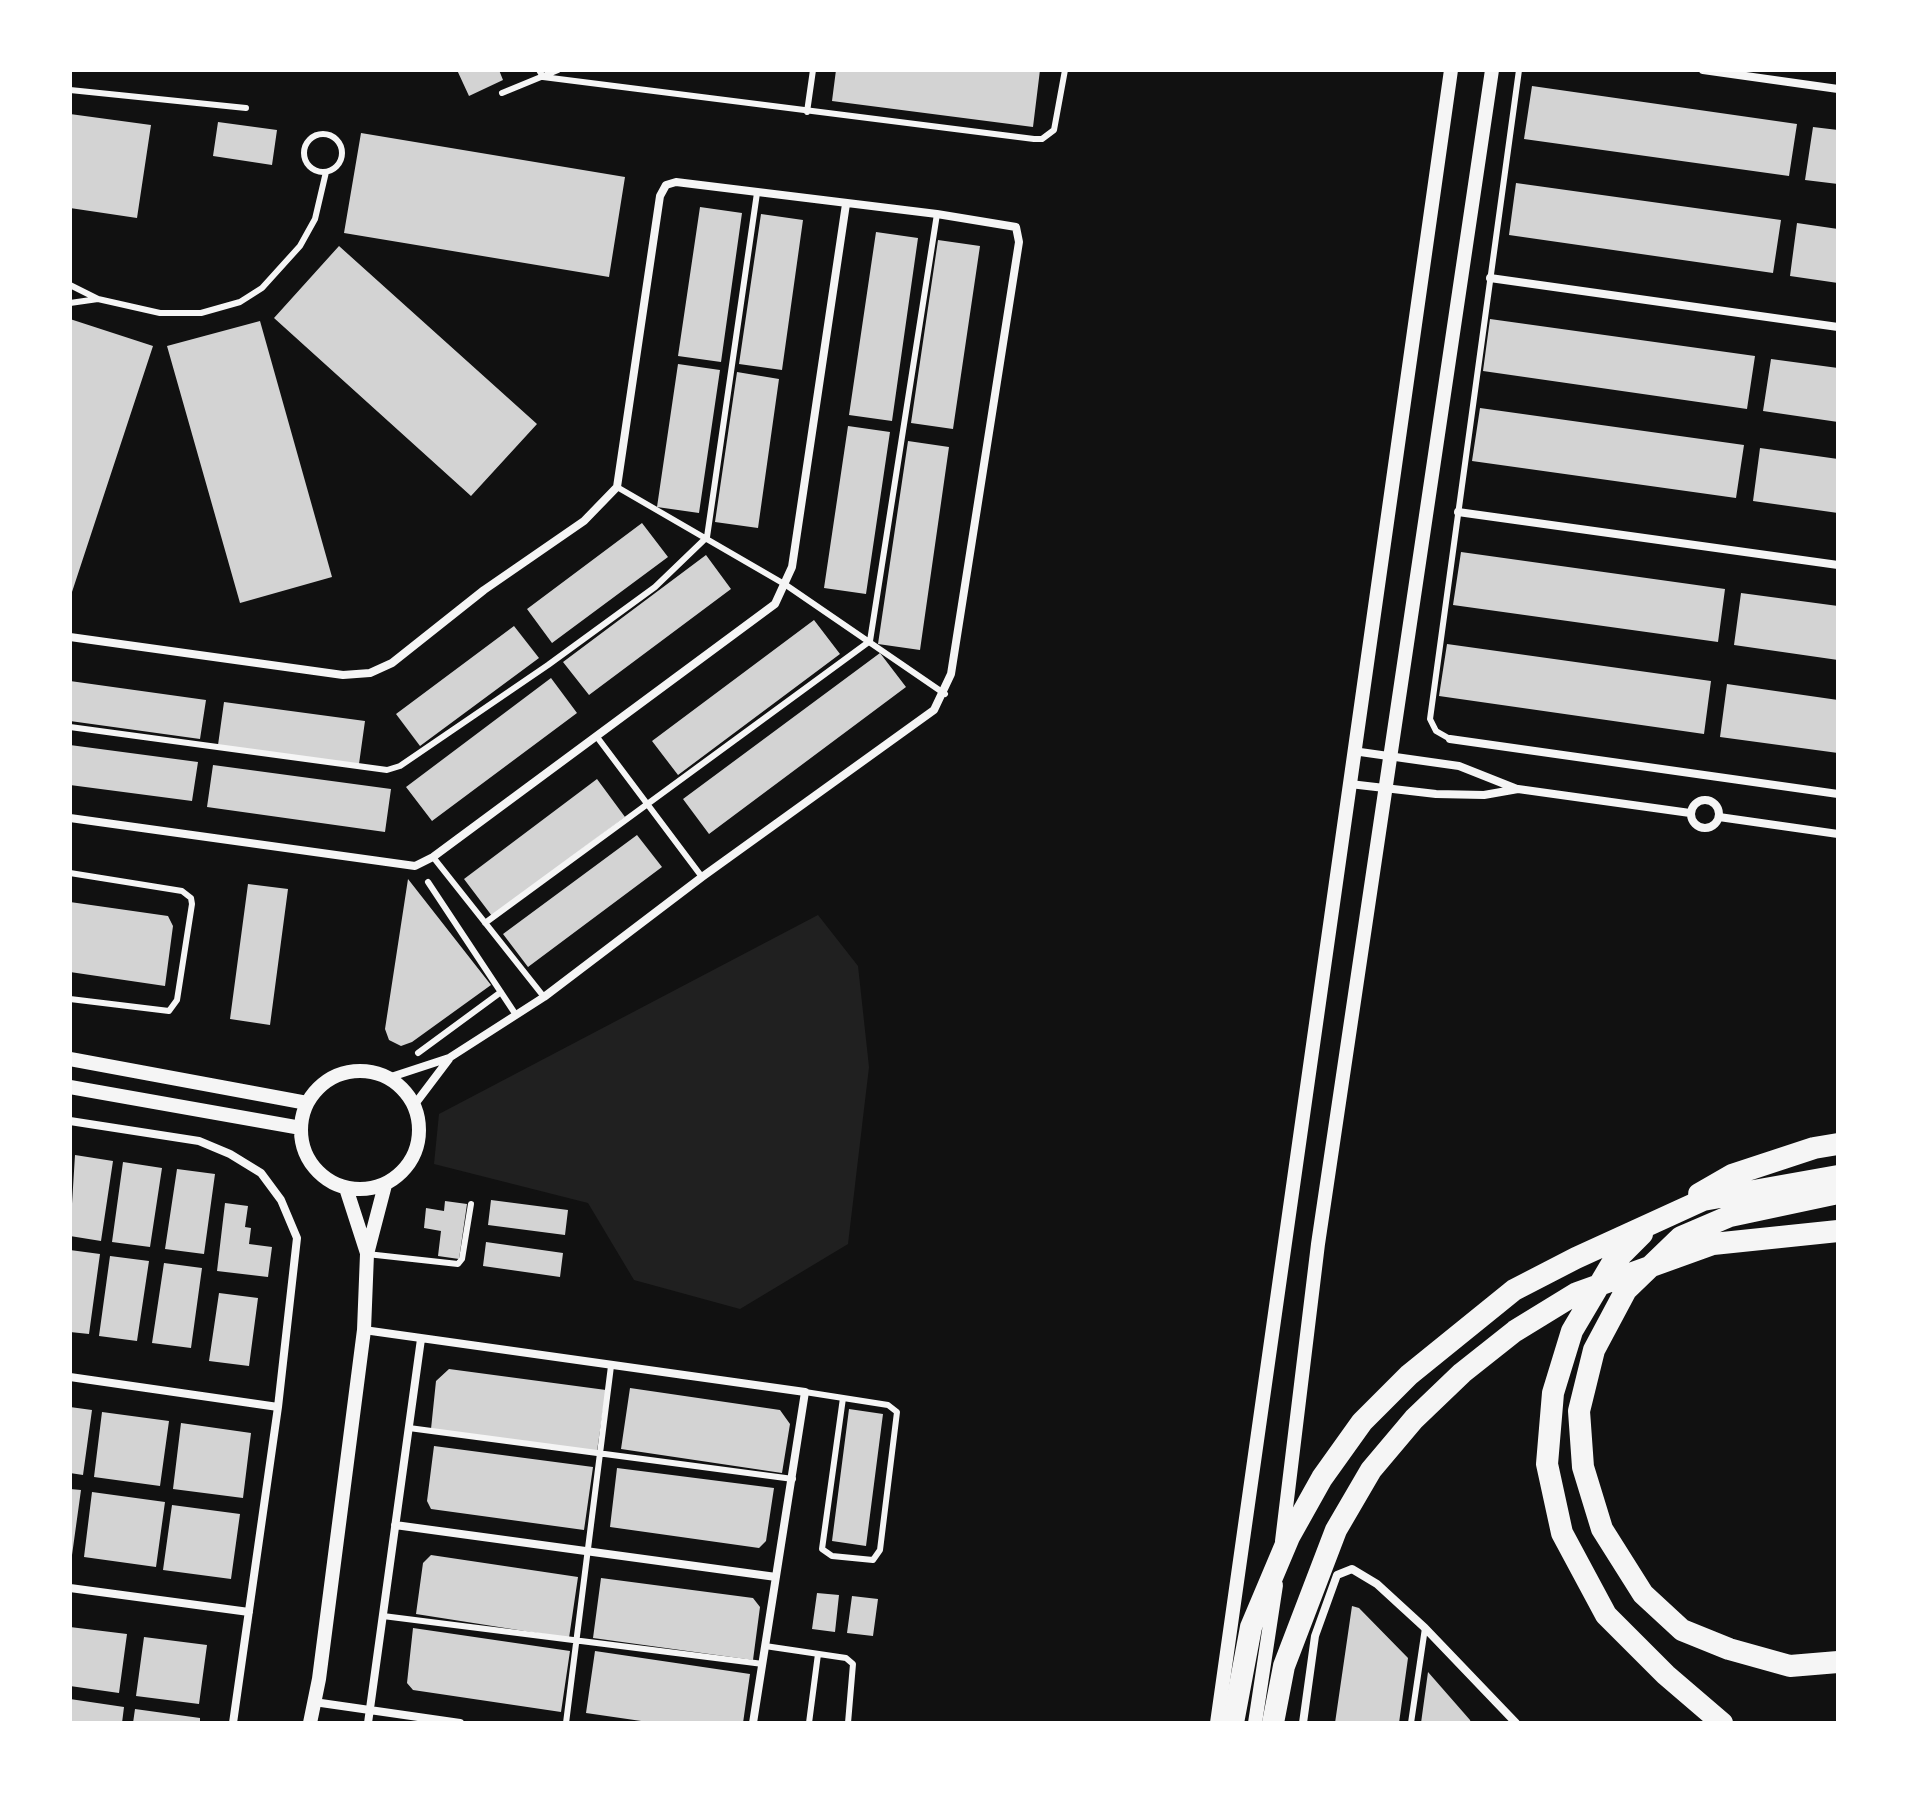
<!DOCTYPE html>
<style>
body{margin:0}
#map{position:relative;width:1908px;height:1793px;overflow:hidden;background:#111;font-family:"IBM Plex Sans",sans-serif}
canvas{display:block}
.frame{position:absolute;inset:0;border:72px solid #fff;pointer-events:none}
</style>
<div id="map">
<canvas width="1908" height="1793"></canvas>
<div class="frame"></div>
</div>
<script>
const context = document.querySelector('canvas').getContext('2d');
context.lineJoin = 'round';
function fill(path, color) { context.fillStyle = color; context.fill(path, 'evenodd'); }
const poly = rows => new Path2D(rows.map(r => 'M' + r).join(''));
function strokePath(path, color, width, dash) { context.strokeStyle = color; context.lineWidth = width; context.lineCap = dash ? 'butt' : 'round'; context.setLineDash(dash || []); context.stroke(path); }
fill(poly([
 [818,915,858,966,869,1067,848,1244,740,1309,634,1280,588,1203,434,1164,439,1114]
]), '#202020');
fill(poly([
 [457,70,499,70,503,80,469,96],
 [836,70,1040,70,1033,127,832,101],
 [1532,86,1797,124,1789,176,1524,139],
 [70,114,151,125,137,218,70,208],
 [218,122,277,130,272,165,213,156],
 [1813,127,1838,130,1838,184,1805,180],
 [361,133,625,177,609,277,344,233],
 [1516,183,1781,220,1773,273,1509,235],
 [700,207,742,213,721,362,678,356],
 [761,214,803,220,782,370,739,364],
 [1797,223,1838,229,1838,283,1790,276],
 [876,232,918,238,892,421,849,415],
 [938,240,980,246,953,429,911,423],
 [339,246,537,424,471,496,274,318],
 [70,319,153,346,71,595,70,595],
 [1490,319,1755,356,1747,409,1483,371],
 [260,321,332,577,240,603,167,346],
 [1771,359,1838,368,1838,422,1763,411],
 [678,364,720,370,699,513,657,507],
 [737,372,779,379,758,528,715,522],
 [1480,408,1744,445,1736,498,1472,461],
 [848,426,890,432,866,594,824,588],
 [908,441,949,447,920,650,878,644],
 [1760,448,1838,459,1838,513,1753,501],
 [642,523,668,557,552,643,527,609],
 [1461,552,1725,589,1718,642,1453,605],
 [706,555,731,589,589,695,563,662],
 [1741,593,1838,606,1838,660,1734,645],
 [814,620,840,654,678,775,652,741],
 [514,626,539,658,420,746,396,714],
 [1447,644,1711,681,1704,734,1439,696],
 [880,653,906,687,709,834,683,799],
 [551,678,577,713,432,821,406,787],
 [70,681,206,700,200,739,70,721],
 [1727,684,1838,700,1838,753,1720,737],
 [224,702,365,721,359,764,218,745],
 [70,745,198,762,192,801,70,785],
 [213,765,391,789,385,832,207,807],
 [597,779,625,817,492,916,464,879],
 [637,835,662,867,528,967,503,934],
 [408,879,491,985,412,1042,401,1046,389,1040,385,1029],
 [248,884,288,889,270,1025,230,1019],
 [70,902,168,916,173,926,165,986,70,972],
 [75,1155,113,1161,101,1241,70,1236],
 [123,1162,162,1168,150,1247,112,1242],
 [177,1169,215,1174,204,1254,165,1249],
 [491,1200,568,1210,565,1235,488,1225],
 [445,1201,467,1204,459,1259,438,1256,441,1231,424,1228,426,1208,444,1211],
 [225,1203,248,1206,245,1227,251,1228,249,1244,272,1247,268,1277,217,1271],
 [486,1242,563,1253,560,1277,483,1266],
 [70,1250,100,1254,89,1334,70,1332],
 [110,1256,149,1261,137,1341,99,1336],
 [164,1263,202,1268,191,1348,152,1343],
 [219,1293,258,1298,249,1366,209,1361],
 [449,1369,606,1390,597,1451,431,1429,436,1381],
 [630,1388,780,1410,790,1424,782,1473,621,1449],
 [70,1407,92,1410,83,1475,70,1473],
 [849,1409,883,1414,866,1546,832,1541],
 [102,1412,169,1421,160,1486,94,1477],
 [181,1423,251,1433,243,1498,173,1489],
 [434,1446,593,1467,584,1530,431,1509,427,1501],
 [617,1468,774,1488,766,1541,759,1548,610,1527],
 [70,1489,81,1490,72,1555,70,1555],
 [92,1492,165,1502,156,1567,84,1557],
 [172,1505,240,1514,231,1579,163,1570],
 [431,1555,578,1577,569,1638,416,1614,423,1563],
 [601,1578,753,1598,760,1607,753,1660,593,1638],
 [817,1593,839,1595,835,1632,812,1629],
 [852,1596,878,1599,873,1636,847,1633],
 [1352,1606,1359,1608,1408,1658,1399,1723,1335,1723],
 [70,1627,127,1634,119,1693,70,1686],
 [413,1628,570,1651,561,1712,413,1690,407,1683],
 [144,1637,207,1645,199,1704,136,1696],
 [595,1651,750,1674,743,1723,655,1723,586,1713],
 [1428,1672,1470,1720,1471,1723,1421,1723],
 [70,1699,124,1707,122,1723,70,1723],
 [135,1709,200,1718,200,1723,133,1723]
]), '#d3d3d3');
strokePath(poly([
 [539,70,543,77,1034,139,1042,139,1054,130,1065,70],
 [70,90,246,108],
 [502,93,558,70],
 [807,112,813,70],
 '304 153a19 19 0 1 1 38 0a19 19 0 1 1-38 0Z',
 [70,285,98,299,160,313,201,313,240,302,262,288,300,246,315,219,326,172],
 [70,303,98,299],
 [617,487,786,585,945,694],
 [70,727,387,770,400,766,548,665,655,587,707,537,757,193],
 [597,737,702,877],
 [1450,739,1436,731,1430,719,1519,70],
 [433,857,544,997],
 [70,873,182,891,191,898,192,904,177,1000,169,1011,70,999],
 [428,882,516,1015],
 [485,923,870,641,937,214],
 [418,1053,501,992],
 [367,1254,458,1264,462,1259,471,1204],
 [805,1392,888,1405,897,1412,880,1550,873,1560,832,1556,822,1549,843,1398],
 [409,1428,793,1479],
 [383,1616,763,1664],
 [765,1646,846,1658,853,1664,848,1723],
 [566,1723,611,1366],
 [809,1723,818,1654],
 [1411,1723,1425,1628]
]), '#f5f5f5', 6);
strokePath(poly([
 [1703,70,1838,89],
 [1490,278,1838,327],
 [1458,512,1838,565],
 [70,637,343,675,370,673,392,663,484,590,584,521,617,487,660,196,666,185,676,182,937,214,1016,227,1019,242,951,674,934,710,702,877,544,997,449,1058,388,1078],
 [1450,739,1838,794],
 [1353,751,1459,766,1517,789],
 [1350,784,1436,794,1484,795,1518,789,1690,813],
 '1691 814a14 14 0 1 1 28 0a14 14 0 1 1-28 0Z',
 [1719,817,1838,834],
 [70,818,415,866,433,857,775,604,792,567,846,204],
 [415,1104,449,1059],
 [70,1121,199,1141,230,1154,261,1173,281,1200,297,1238,278,1407,233,1723],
 [364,1330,805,1392,753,1723],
 [70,1377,278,1407],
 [395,1525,776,1577],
 [70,1588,249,1612],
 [314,1702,460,1723],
 [368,1723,421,1339],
 [1303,1723,1315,1636,1337,1575,1352,1569,1377,1584,1425,1628,1516,1723]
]), '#f5f5f5', 8);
strokePath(poly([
 [70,1059,307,1103],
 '301 1130a59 59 0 1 1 118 0a59 59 0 1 1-118 0Z',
 [70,1087,301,1128],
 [346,1188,367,1253],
 [1282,1541,1318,1244,1492,70],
 [310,1723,319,1679,364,1330,367,1254,385,1185],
 [1217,1723,1451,70],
 [1255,1723,1276,1585]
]), '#f5f5f5', 14);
strokePath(poly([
 [1838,1193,1730,1216,1681,1237,1626,1290,1594,1350,1579,1411,1583,1467,1602,1529,1643,1594,1682,1630,1729,1649,1790,1666,1838,1662],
 [1699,1194,1732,1175,1814,1148,1838,1144],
 [1642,1234,1611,1265,1572,1331,1553,1393,1547,1464,1562,1533,1606,1615,1666,1675,1722,1723],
 [1233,1723,1251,1627,1289,1537,1322,1478,1362,1422,1409,1375,1514,1290,1576,1258,1703,1200,1838,1176],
 [1273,1723,1284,1666,1336,1530,1371,1470,1414,1419,1462,1373,1515,1331,1577,1293,1713,1244,1838,1231]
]), '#f5f5f5', 22);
</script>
